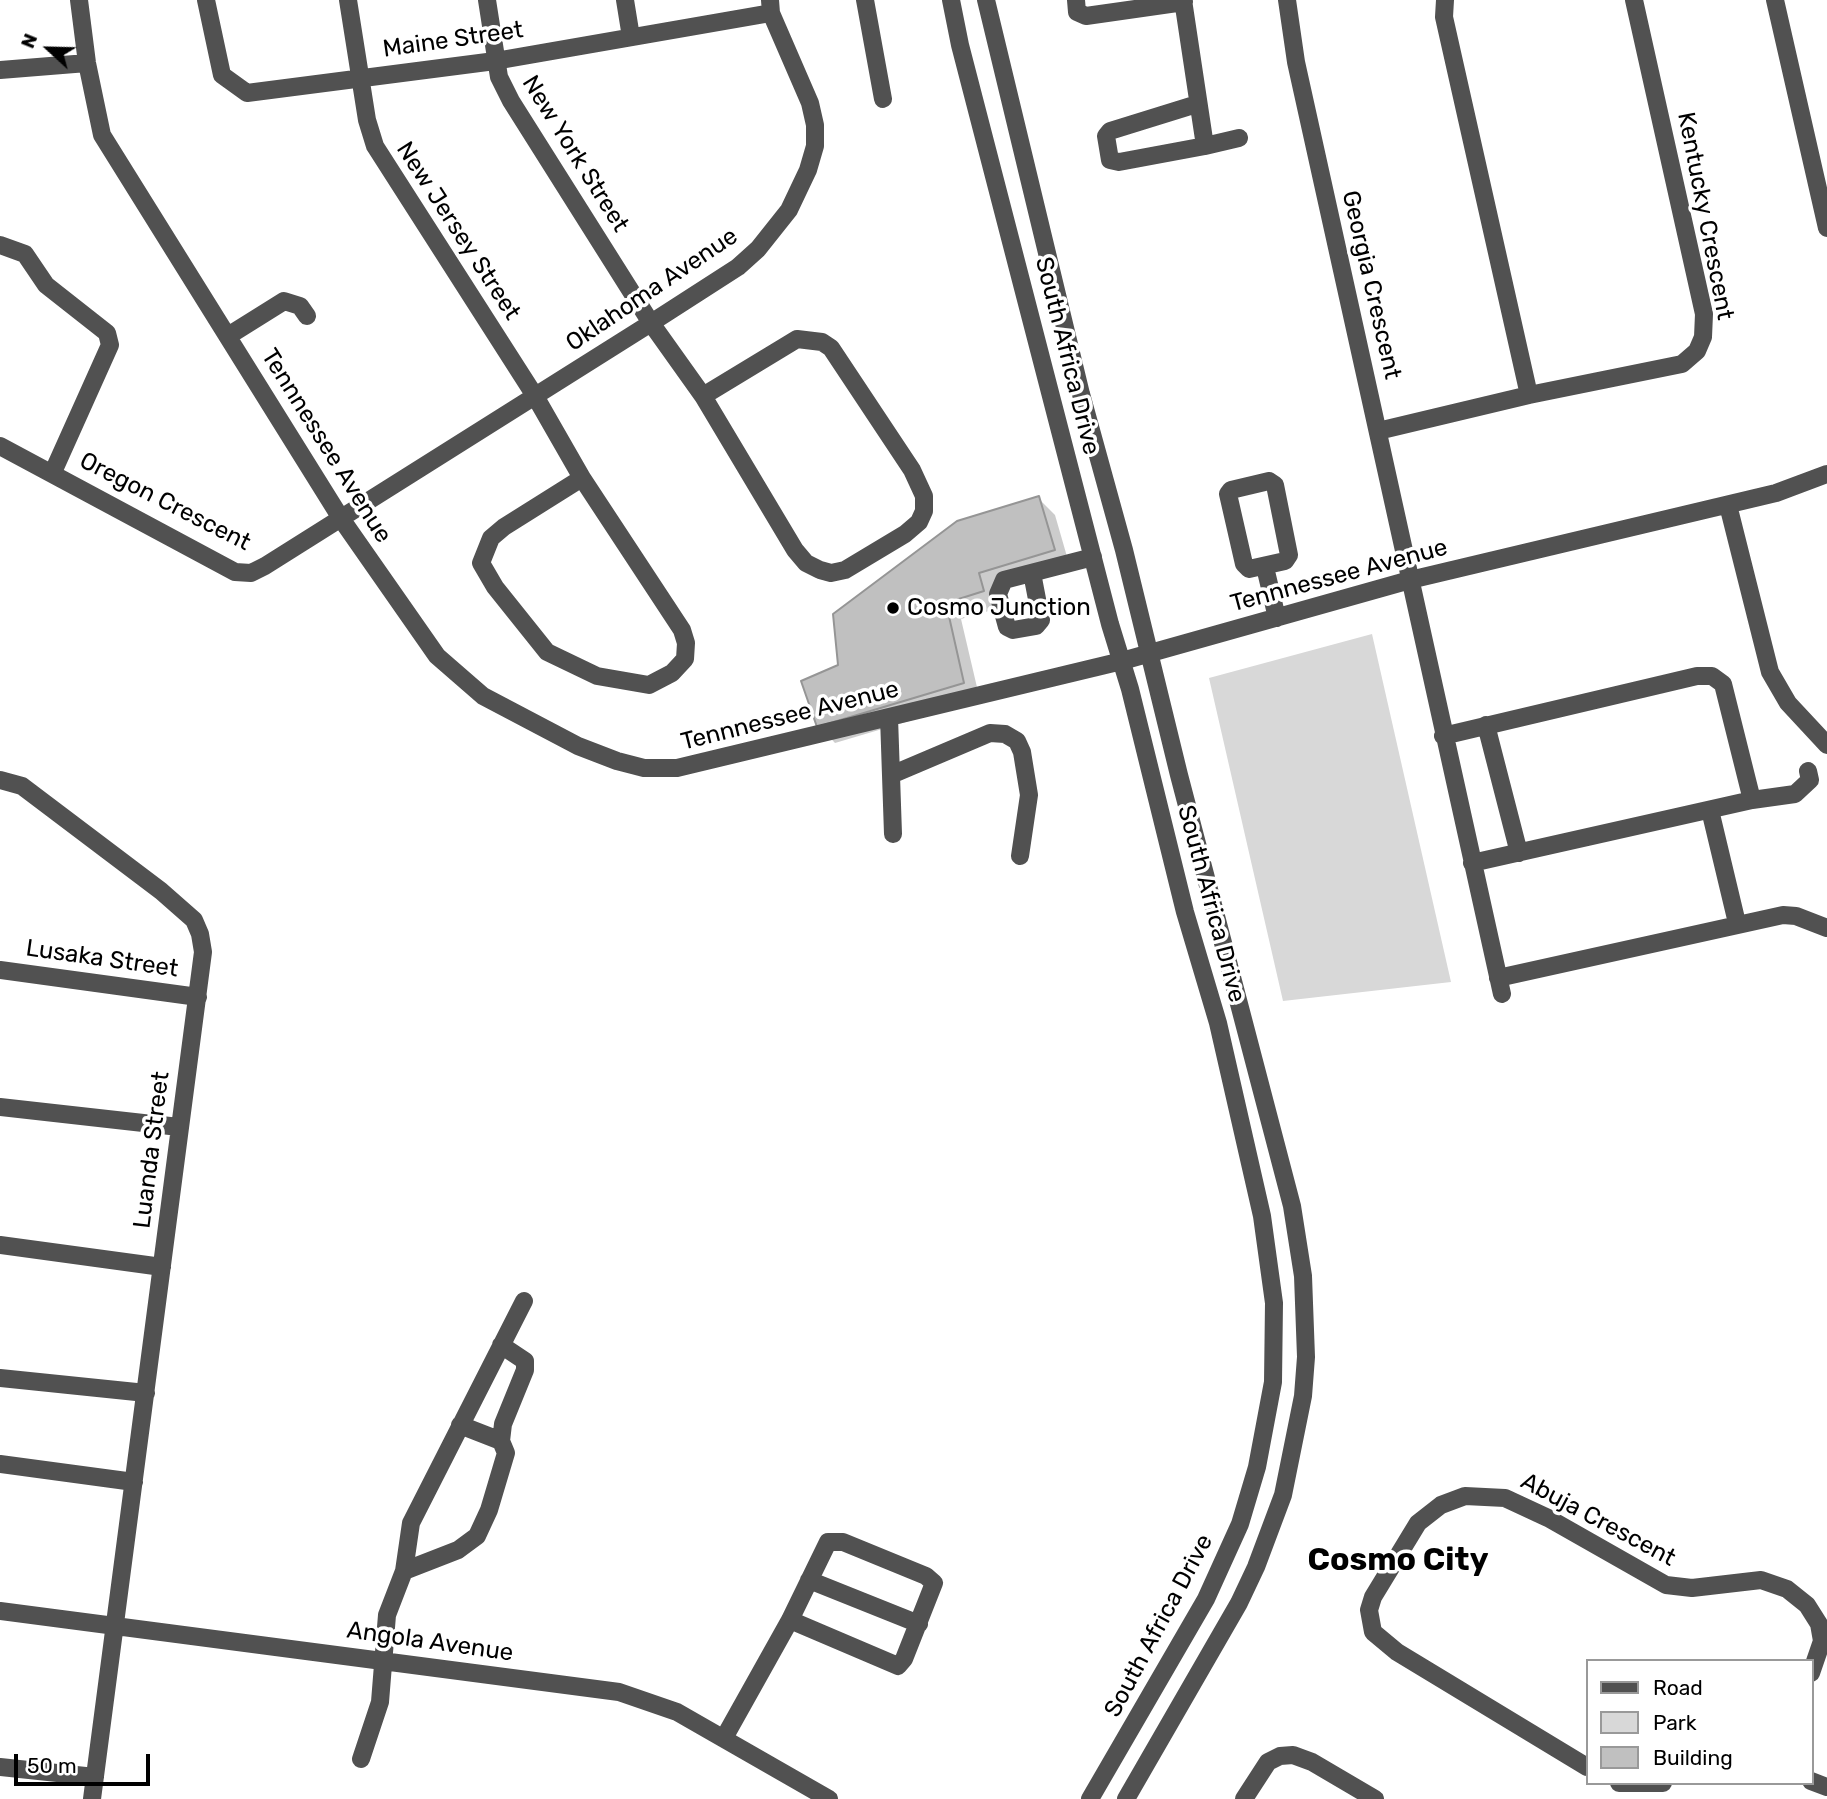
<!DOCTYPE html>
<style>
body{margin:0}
#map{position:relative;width:1827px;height:1799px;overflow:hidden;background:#fff;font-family:Rubik,sans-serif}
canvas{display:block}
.legend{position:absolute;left:1586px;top:1659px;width:228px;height:126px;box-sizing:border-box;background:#fff;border:2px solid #999;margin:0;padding:9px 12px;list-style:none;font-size:21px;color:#000}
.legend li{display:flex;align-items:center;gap:14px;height:35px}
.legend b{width:35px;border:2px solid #999}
.north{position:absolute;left:14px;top:14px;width:70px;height:70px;-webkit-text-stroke:5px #fff;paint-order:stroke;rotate:292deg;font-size:19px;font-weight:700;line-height:28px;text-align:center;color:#000}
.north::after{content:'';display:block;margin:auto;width:24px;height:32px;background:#000;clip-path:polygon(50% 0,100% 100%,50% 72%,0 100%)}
.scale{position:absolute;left:14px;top:1754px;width:136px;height:32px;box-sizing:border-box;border:4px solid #000;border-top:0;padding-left:9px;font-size:21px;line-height:24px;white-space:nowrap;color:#000;-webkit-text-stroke:5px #fff;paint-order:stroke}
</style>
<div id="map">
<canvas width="1827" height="1799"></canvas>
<ul class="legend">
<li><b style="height:9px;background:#515151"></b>Road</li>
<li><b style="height:19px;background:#d8d8d8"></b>Park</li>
<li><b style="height:19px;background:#c0c0c0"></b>Building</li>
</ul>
<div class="north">N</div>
<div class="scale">50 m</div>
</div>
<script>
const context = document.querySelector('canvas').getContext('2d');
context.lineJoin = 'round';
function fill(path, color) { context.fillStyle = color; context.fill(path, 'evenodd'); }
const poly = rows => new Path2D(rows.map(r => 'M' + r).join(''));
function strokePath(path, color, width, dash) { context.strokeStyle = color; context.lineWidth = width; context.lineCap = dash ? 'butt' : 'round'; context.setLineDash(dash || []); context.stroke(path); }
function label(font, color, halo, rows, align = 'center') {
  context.font = font + ' Rubik,sans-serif'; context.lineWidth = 7; context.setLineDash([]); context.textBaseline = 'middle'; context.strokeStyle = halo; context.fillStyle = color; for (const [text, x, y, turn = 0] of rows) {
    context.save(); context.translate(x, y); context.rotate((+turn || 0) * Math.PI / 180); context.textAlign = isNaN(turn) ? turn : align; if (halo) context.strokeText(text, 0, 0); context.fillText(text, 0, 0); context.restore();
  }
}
fill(poly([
 [1372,634,1451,982,1283,1001,1209,678]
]), '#d8d8d8');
fill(poly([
 [1038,498,1055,515,1070,567,995,590,999,608,961,619,980,700,835,743,819,726,840,666]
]), '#0003');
const building = poly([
 [1039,496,1055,550,979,573,984,591,946,603,964,683,817,727,801,681,838,665,833,614,957,521,1039,496]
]);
fill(building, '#c0c0c0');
strokePath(building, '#959595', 2);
strokePath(poly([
 [79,0,87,63,102,135,342,520,437,656,483,696,578,746,617,761,644,768,677,768,1122,661,1410,580,1776,493,1827,474],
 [206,0,222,75,247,93,495,61,771,13],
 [348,0,367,120,375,146,535,396,582,478,682,630,686,643,685,659,672,673,649,685,597,676,547,652,495,587,481,563,491,538,504,527,582,478],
 [487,0,499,77,511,101,651,323,703,396,795,550,806,563,820,570,831,573,845,570,905,534,919,522,924,511,924,496,912,470,831,348,822,342,797,339,703,396],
 [625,0,631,37],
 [865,0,883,99],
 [951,0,960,45,1110,624,1130,689,1185,912,1218,1023,1262,1216,1274,1303,1273,1382,1257,1467,1240,1524,1206,1599,1090,1799],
 [986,0,1081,394,1124,550,1179,775,1292,1206,1303,1276,1306,1357,1303,1396,1283,1495,1256,1567,1239,1603,1126,1799],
 [1076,0,1077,12,1086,16,1184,2],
 [1183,0,1205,146,1119,162,1110,160,1106,136,1110,131,1197,104],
 [1287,0,1296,62,1502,994],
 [1445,0,1444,17,1529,395],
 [1775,0,1827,228],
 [0,70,87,63],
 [1205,146,1239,138],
 [0,245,25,254,46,285,107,333,110,345,53,472],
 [228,336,284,301,300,306,307,316],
 [1378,431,1529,395,1682,364,1697,351,1703,337,1704,314,1634,0],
 [0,446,235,572,251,573,265,566,651,323,738,267,758,249,789,210,808,170,815,146,815,125,810,103,771,13,770,0],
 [1269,481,1275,485,1289,555,1285,561,1249,569,1244,564,1228,494,1231,490,1269,481],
 [1728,505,1770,672,1788,703,1827,745],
 [1265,567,1277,618],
 [1032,573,1041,620,1036,626,1013,630,1007,627,998,594,1004,580,1093,557],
 [889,717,893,834],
 [1486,725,1519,853],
 [1443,736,1697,676,1712,676,1723,684,1752,800],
 [891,775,990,733,1005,734,1017,741,1022,752,1029,795,1020,856],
 [0,780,22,786,161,891,194,920,200,934,203,952,92,1799],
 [1710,810,1737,923],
 [1472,863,1752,800,1795,794,1810,780,1808,771],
 [0,970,198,997],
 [1498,978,1783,915,1796,916,1827,928],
 [0,1107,179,1127],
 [0,1245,162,1267],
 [0,1378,146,1393],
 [460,1425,501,1441],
 [0,1464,134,1482],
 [404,1571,458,1550,477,1536,489,1510,506,1453,501,1441,503,1424,525,1370,525,1361,501,1345],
 [809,1580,919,1624],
 [0,1611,619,1692,677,1712,829,1799],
 [724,1738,790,1620,828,1542,843,1542,926,1576,934,1583,904,1659,898,1666,790,1620],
 [361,1759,380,1702,387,1615,404,1571,411,1523,524,1301],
 [0,1767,95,1777],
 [1587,1767,1397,1652,1373,1632,1369,1610,1373,1597,1418,1523,1441,1505,1465,1496,1505,1498,1548,1518,1666,1585,1692,1588,1761,1580,1787,1589,1807,1605,1819,1624,1822,1641,1811,1673],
 [1811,1781,1827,1787],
 [1619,1783,1663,1783],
 [1244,1799,1268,1762,1280,1756,1293,1755,1312,1762,1375,1799]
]), '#515151', 18);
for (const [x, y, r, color] of [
 [893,608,7,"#000"]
]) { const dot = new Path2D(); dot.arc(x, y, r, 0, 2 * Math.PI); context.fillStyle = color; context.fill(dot); strokePath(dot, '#fff', 2.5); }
label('24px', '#000', '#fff', [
 ["Maine Street",453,40,-8],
 ["New York Street",575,154,58],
 ["Kentucky Crescent",1705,216,79],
 ["New Jersey Street",458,231,57],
 ["Georgia Crescent",1371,285,77],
 ["Oklahoma Avenue",652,290,-34],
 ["South Africa Drive",1067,356,76],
 ["Tennnessee Avenue",326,446,58],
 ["Oregon Crescent",165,502,27],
 ["Tennnessee Avenue",1339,576,-15],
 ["Tennnessee Avenue",790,716,-14],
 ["South Africa Drive",1211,904,75],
 ["Lusaka Street",102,959,8],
 ["Luanda Street",152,1150,-83],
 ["Abuja Crescent",1598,1520,28],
 ["South Africa Drive",1159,1626,-62],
 ["Angola Avenue",430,1642,8]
]);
label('24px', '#000', '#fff', [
 ["Cosmo Junction",907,608]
], 'left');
label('bold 32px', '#000', '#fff', [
 ["Cosmo City",1398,1561]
]);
</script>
